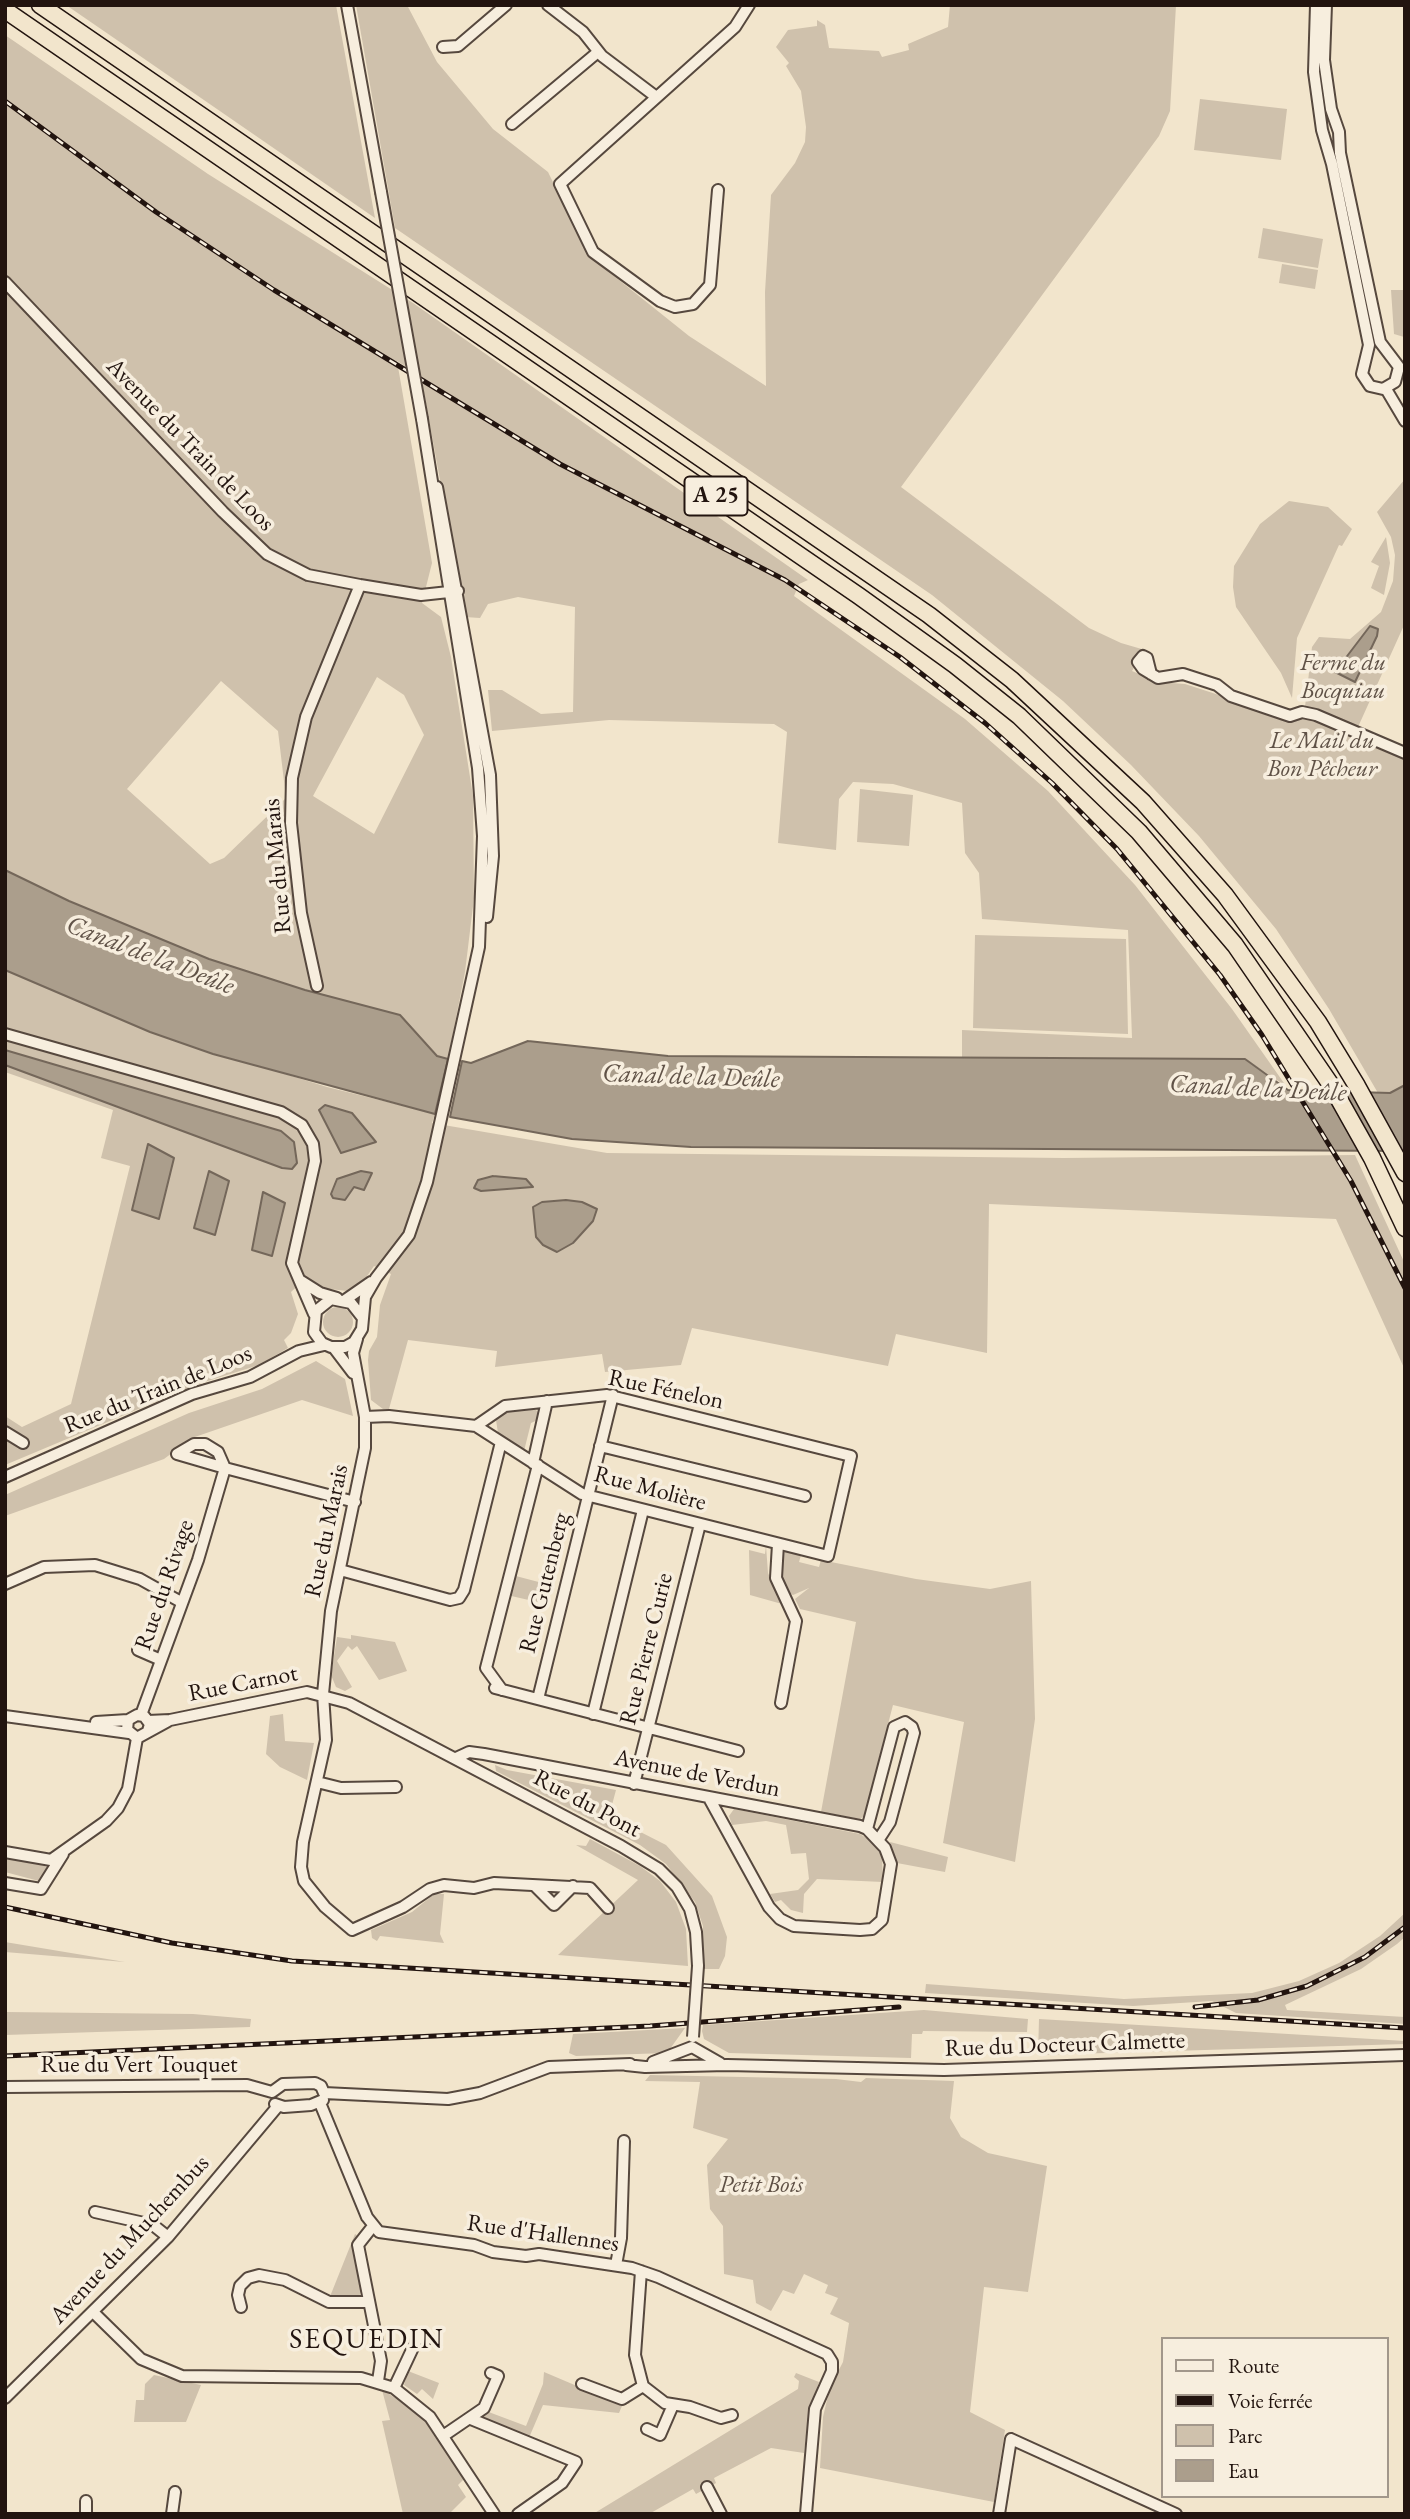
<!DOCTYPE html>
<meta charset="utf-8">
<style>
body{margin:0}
#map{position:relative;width:1410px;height:2519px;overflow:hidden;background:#f2e5cc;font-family:"EB Garamond",serif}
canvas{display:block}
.frame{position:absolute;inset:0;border:7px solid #22140f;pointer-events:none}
.legend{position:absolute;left:1161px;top:2337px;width:228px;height:161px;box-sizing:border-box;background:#f7eede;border:2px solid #a2978b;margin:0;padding:9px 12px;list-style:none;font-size:21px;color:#22140f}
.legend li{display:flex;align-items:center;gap:14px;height:35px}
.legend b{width:35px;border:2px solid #a2978b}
</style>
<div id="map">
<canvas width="1410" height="2519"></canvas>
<div class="frame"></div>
<ul class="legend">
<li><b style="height:9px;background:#f7eede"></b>Route</li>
<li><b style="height:9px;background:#22140f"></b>Voie ferrée</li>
<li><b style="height:19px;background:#cfc1ac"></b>Parc</li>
<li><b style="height:19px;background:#ab9e8c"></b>Eau</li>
</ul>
</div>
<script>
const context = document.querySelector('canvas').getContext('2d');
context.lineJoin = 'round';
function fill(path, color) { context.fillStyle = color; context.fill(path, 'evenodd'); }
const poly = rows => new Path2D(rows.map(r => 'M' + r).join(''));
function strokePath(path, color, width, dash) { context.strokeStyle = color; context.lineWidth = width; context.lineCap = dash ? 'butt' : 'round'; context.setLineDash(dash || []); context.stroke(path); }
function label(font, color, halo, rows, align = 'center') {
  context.font = font + ' "EB Garamond",serif'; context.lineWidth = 7; context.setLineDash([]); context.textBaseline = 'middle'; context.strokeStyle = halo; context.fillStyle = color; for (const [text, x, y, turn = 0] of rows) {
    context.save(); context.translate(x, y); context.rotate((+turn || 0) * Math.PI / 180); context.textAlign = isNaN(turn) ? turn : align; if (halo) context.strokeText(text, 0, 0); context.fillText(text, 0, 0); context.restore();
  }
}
fill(poly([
 [66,5,336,5,375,218,114,38],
 [356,5,407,5,437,62,493,129,548,172,589,256,689,336,766,386,765,292,771,195,795,163,805,142,806,127,801,91,786,66,789,63,776,47,788,30,817,26,817,20,825,25,829,48,879,51,882,57,909,50,908,44,948,27,950,5,1176,5,1170,111,1159,136,901,487,1089,628,1121,643,1145,650,1132,671,1158,682,1185,684,1293,719,1308,715,1405,756,1405,1085,1390,1093,1378,1093,1329,1009,1276,929,1199,836,1131,765,1063,701,932,595,395,228],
 [5,35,208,174,413,303,808,580,799,584,794,596,965,719,1048,791,1135,885,1232,1009,1286,1086,1245,1059,962,1057,962,1030,1132,1038,1128,930,982,919,979,873,965,853,962,803,893,784,853,782,839,799,836,850,778,843,787,732,774,724,609,720,492,731,488,690,502,690,541,714,573,712,575,607,518,597,488,604,480,618,465,617,421,376,397,361,432,563,422,603,441,617,451,657,473,796,474,898,465,972,448,1059,438,1056,400,1015,305,990,209,959,69,901,5,870],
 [377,677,404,695,424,735,374,834,313,796],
 [221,681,278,731,286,798,224,858,210,864,127,789],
 [1200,99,1287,109,1281,160,1194,150],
 [1263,228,1323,239,1318,268,1258,258],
 [1282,264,1318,270,1315,289,1279,283],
 [1391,290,1405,290,1404,337,1394,334],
 [1405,479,1405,623,1358,727,1305,707,1312,647,1319,637,1350,639,1381,612,1393,581,1395,555,1391,537,1377,512],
 [1289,501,1328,507,1352,529,1342,546,1339,545,1297,638,1292,698,1281,673,1236,607,1233,587,1234,566,1260,524],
 [1386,537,1390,563,1384,595,1371,588,1379,566,1371,562],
 [860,789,913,795,909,846,857,842],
 [975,935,1126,939,1128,1034,973,1028],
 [5,970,150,1032,327,1087,428,1112,435,1114,432,1123,607,1153,1064,1158,1355,1155,1405,1264,1405,1370,1336,1219,989,1204,987,1353,896,1334,888,1366,692,1328,681,1365,605,1372,602,1354,495,1367,497,1351,408,1340,389,1409,383,1409,371,1400,368,1360,369,1351,377,1337,380,1305,391,1274,374,1266,356,1292,321,1288,307,1277,291,1292,298,1314,291,1333,284,1340,288,1348,259,1365,198,1384,5,1465,5,1416,22,1427,71,1404,130,1166,101,1158,113,1110,5,1072],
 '323 1322a15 15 0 1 1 30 0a15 15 0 1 1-30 0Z',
 [316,1361,345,1379,353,1416,302,1400,192,1438,164,1459,5,1516,5,1495,189,1413,262,1389],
 [534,1408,541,1415,540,1419,531,1423,524,1451,498,1433,496,1420,506,1411],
 [766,1546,768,1573,782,1604,750,1595,749,1550,765,1554],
 [786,1551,801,1555,799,1562,819,1567,821,1560,916,1579,990,1589,1031,1581,1035,1719,1015,1862,943,1843,964,1722,893,1705,864,1816,860,1819,821,1812,856,1622,800,1609,795,1599,809,1588,793,1595,787,1592,780,1576,781,1555],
 [512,1575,550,1585,546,1604,507,1595],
 [351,1635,395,1642,407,1671,379,1680,357,1646,352,1650,348,1646,337,1661,352,1687,345,1691,336,1687,331,1675,337,1637,351,1639],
 [283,1714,285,1741,314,1743,307,1780,280,1767,266,1754,270,1716],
 [495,1765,507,1770,616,1790,609,1816,666,1845,712,1896,727,1937,725,1956,719,1969,703,1969,703,1926,695,1902,666,1864,640,1845,496,1771],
 [734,1809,860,1834,874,1843,882,1857,883,1882,817,1879,804,1894,803,1913,791,1910,781,1900,775,1902,770,1894,798,1890,809,1879,806,1853,791,1854,786,1825,766,1821,732,1825,729,1816],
 [590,1839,640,1866,660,1881,676,1902,686,1929,688,1966,558,1955,638,1880,576,1845,586,1846],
 [890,1842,948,1857,945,1872,897,1863],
 [5,1855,45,1866,48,1869,43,1881,33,1886,39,1881,5,1872],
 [434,1894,444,1894,440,1934,444,1943,380,1936,377,1941,372,1938,371,1930,412,1912],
 [1405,1913,1405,1937,1397,1944,1361,1969,1285,2005,1287,2010,1405,2017,1405,2024,1236,2013,1212,2001,1133,2006,925,1993,926,1984,1124,1999,1252,1993,1299,1981,1339,1963,1380,1936],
 [5,1942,125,1962,5,1952],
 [924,2010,1028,2019,1027,2032,923,2031,922,2034,912,2034,911,2058,729,2053,704,2039,702,2031,703,2025],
 [5,2012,193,2014,251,2019,250,2027,5,2035],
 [1039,2019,1405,2041,1405,2044,1038,2055],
 [685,2028,667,2053,576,2056,569,2053,573,2034],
 [650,2075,836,2079,861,2082,866,2078,954,2081,950,2118,961,2137,988,2153,1047,2166,1028,2292,984,2287,970,2412,1005,2430,994,2502,820,2468,823,2417,830,2387,843,2362,849,2323,830,2314,838,2298,825,2293,828,2285,804,2274,794,2294,783,2290,771,2311,756,2303,753,2280,724,2274,723,2226,710,2209,707,2165,728,2139,693,2128,700,2082,645,2081],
 [355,2234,358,2236,354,2247,361,2291,359,2297,355,2300,329,2299],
 [408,2371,439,2383,433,2399,422,2389,417,2394,404,2385],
 [544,2372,610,2400,630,2403,622,2406,619,2413,543,2405,528,2440,479,2419,486,2411,526,2426,543,2384],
 [796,2373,819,2382,809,2411,804,2453,771,2448,714,2478,716,2483,696,2494,693,2489,649,2514,593,2514,798,2389,799,2381,794,2377],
 [154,2375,201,2385,186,2422,134,2422,136,2400,144,2400,145,2384],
 [382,2390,413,2408,424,2420,464,2479,458,2485,466,2497,449,2514,403,2514,382,2421,390,2420]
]), '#cfc1ac');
const water = poly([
 [1370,626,1378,629,1377,636,1355,682,1335,672,1370,626],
 [5,870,69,901,209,959,305,990,400,1015,437,1056,448,1059,435,1114,213,1054,150,1032,5,970,5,870],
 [528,1041,668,1056,1245,1059,1288,1090,1390,1093,1405,1085,1405,1151,691,1147,572,1139,450,1117,462,1061,471,1063,528,1041],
 [5,1050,281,1131,294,1142,297,1163,292,1169,282,1168,5,1065,5,1050],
 [325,1105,352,1113,376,1142,341,1153,319,1110,325,1105],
 [148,1144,174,1158,159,1219,132,1210,148,1144],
 [209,1171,229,1181,215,1235,194,1228,209,1171],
 [361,1171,372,1173,364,1190,354,1187,345,1200,333,1198,331,1194,337,1179,361,1171],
 [493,1176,526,1179,533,1187,481,1191,474,1188,478,1180,493,1176],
 [263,1192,285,1203,272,1256,252,1250,263,1192],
 [566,1200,582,1202,597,1209,593,1221,573,1243,557,1252,543,1245,536,1237,533,1207,542,1202,566,1200]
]);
fill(water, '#ab9e8c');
strokePath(water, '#74675a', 2);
const minor = poly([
 [347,5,381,192],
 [548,5,583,32,602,56,655,96],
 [1316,5,1314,72,1322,130,1332,164,1369,345,1362,374,1370,386,1383,389,1395,382,1399,367,1380,342,1340,153,1339,132,1331,109,1324,60,1326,5],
 [443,47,458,46,506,5],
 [512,124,598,52],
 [718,190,710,285,693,304,675,307,660,301,593,252,560,184,735,27,749,5],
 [5,282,223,512,267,554,308,575,360,585,421,595,458,591],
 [1386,389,1405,421],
 [437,487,490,775,493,856,487,917],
 [1151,674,1147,658,1143,656,1138,662,1143,669,1158,678,1183,674,1217,685,1231,696,1290,716,1302,712,1316,715,1405,753],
 [317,986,301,913,291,823,292,778,306,717,360,585],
 [5,1034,281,1112,302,1125,313,1144,315,1161,292,1263,314,1314],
 [301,1281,320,1293,337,1298],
 [345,1300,371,1282],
 [362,1317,351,1303,331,1299,316,1311,314,1332,322,1343,331,1347,345,1347,354,1342,362,1329,365,1297,376,1278,409,1235,427,1182,479,947,483,836,478,768,422,419],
 [357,1339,353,1353,365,1417,365,1448,331,1611,323,1694,326,1740,303,1842,301,1867,304,1881,325,1907,352,1930,403,1907,430,1889,444,1885,474,1888,494,1883,590,1888,608,1908],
 [334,1348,353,1373],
 [365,1417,389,1416,476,1426,582,1494,828,1556,851,1456,607,1395,505,1406,476,1426],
 [5,1432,23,1443],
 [600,1446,805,1496],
 [533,1463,547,1401],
 [225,1468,218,1452,205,1444,194,1444,177,1454,225,1468,355,1502],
 [5,1477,192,1394,250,1377,299,1351,324,1345],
 [778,1544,776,1578,796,1621,781,1703],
 [340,1570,450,1600,459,1598,464,1590,501,1442],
 [5,1584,44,1567,95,1565,140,1579,181,1602],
 [138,1650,161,1660],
 [495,1688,738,1751],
 [502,1690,486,1668,538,1465],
 [538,1699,613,1395],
 [593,1714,643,1510],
 [141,1715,198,1560,225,1468],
 [5,1716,129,1733],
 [148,1721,170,1720,307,1692,349,1703,621,1846,659,1869,677,1887,690,1909,696,1932,698,1966],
 [96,1722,128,1720],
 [148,1731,150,1724,144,1716,137,1715,128,1720,127,1730,137,1738,168,1721],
 [456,1758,469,1752,484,1754,860,1826,867,1829,885,1848,891,1864,882,1920,872,1929,860,1930,794,1926,780,1919,769,1907,709,1798],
 [317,1782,341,1788,396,1787],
 [634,1784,700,1524],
 [867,1829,894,1727,905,1722,912,1727,914,1733,890,1822,879,1839],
 [5,1852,51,1860,106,1821,118,1808,128,1789,137,1738],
 [5,1883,41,1889,63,1854],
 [536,1887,554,1905,573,1886],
 [653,2062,692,2047,720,2063],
 [626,2065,645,2067,727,2065,944,2070,1405,2055],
 [5,2087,247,2085,272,2092],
 [272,2092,283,2084,315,2083,321,2086,324,2093],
 [324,2093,448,2099,480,2093,549,2067,630,2064],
 [320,2103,367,2217,379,2232,474,2245,493,2252,526,2256,539,2254,632,2268,658,2277,827,2354,832,2362,832,2371,815,2409,806,2514],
 [275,2104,284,2107,311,2105,323,2100],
 [95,2212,153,2225,168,2237],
 [373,2226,358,2245,381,2361,378,2381],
 [616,2265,621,2238,624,2141],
 [641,2271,635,2355,643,2386,665,2403,690,2407,721,2418,732,2415],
 [241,2307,238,2295,240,2286,248,2278,259,2275,285,2280,329,2302,368,2302],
 [93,2312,141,2359,182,2376,361,2378,394,2388,430,2417,494,2514],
 [582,2384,622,2399,643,2386],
 [394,2388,418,2337,426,2340],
 [5,2398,168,2237,278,2106],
 [471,2419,576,2462,562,2483,518,2514],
 [647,2429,660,2435,673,2405],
 [443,2436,484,2408,498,2376,491,2373],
 [707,2487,721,2514],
 [86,2514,86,2501],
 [172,2514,175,2492],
 [999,2514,1011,2439,1176,2514]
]);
const highway = poly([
 [40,5,929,615,1012,680,1143,802,1225,895,1318,1022,1357,1086,1405,1173],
 [5,10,859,596,955,665,1019,716,1139,832,1235,945,1331,1085,1372,1158,1405,1228]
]);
strokePath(minor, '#56483e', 14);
strokePath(highway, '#22140f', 19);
strokePath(minor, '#f7eede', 10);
strokePath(highway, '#f2e5cc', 16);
const rail = poly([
 [5,101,156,212,274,290,560,464,785,580,900,657,985,723,1052,783,1117,849,1220,975,1262,1035,1351,1181,1405,1288],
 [5,1907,172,1943,292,1961,1405,2028],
 [1195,2007,1258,2000,1307,1986,1365,1957,1405,1927],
 [5,2056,650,2026,899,2007]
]);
strokePath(rail, '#22140f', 5);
strokePath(rail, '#f7eede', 2.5, [8]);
const minorBridge = poly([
 [381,192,422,419],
 [693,2037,698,1966]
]);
strokePath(minorBridge, '#56483e', 14, []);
strokePath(minorBridge, '#f7eede', 10);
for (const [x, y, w] of [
 [716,496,63]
]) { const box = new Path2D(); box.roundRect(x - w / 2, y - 19.5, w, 39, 5); context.fillStyle = '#f7eede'; context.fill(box); strokePath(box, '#22140f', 2); }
label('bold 23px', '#22140f', null, [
 ["A 25",716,496]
]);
label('24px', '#22140f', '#f7eede', [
 ["Avenue du Train de Loos",190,445,46],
 ["Rue du Marais",278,866,-95],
 ["Rue du Train de Loos",158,1390,-22],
 ["Rue Fénelon",666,1390,12],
 ["Rue Molière",650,1489,15],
 ["Rue du Marais",327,1531,-78],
 ["Rue Gutenberg",545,1583,-76],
 ["Rue du Rivage",165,1585,-71],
 ["Rue Pierre Curie",647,1649,-76],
 ["Rue Carnot",243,1684,-11],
 ["Avenue de Verdun",697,1774,11],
 ["Rue du Pont",587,1804,28],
 ["Rue du Docteur Calmette",1065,2045,-2],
 ["Rue du Vert Touquet",139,2065],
 ["Rue d'Hallennes",543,2234,8],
 ["Avenue du Muchembus",130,2240,-47]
]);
label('italic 24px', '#5f5146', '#f7eede', [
 ["Ferme du",1343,663],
 ["Bocquiau",1343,691],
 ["Le Mail du",1322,741],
 ["Bon Pêcheur",1322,769],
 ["Petit Bois",761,2185]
]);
label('italic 26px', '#605247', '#f7eede', [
 ["Canal de la Deûle",150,956,21],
 ["Canal de la Deûle",691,1077,2],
 ["Canal de la Deûle",1258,1089,3]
]);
context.letterSpacing = '2px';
label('28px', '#22140f', '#f7eede', [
 ["SEQUEDIN",367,2340]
]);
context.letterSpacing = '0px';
</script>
